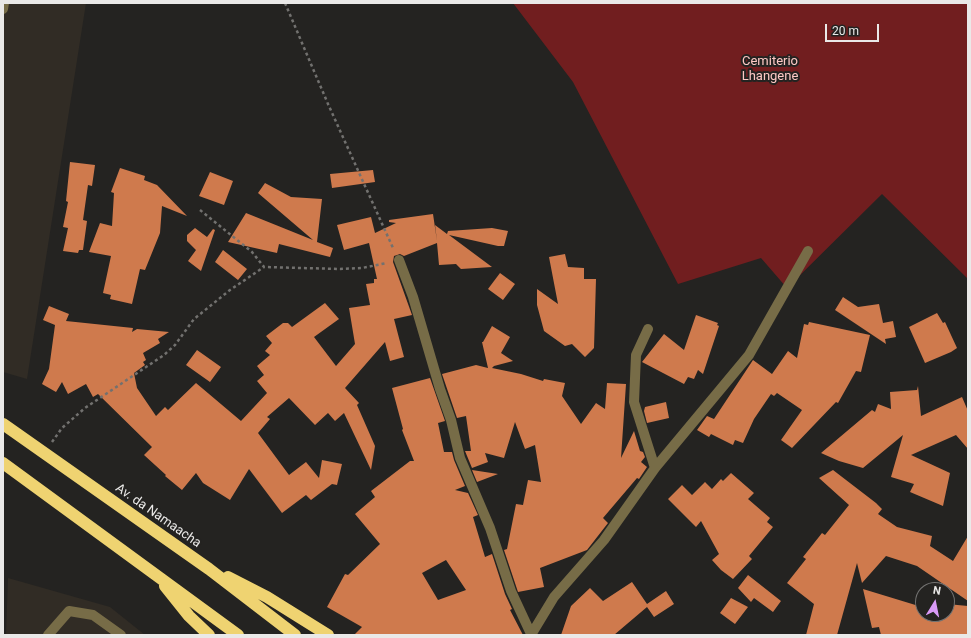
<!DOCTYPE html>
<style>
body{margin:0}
#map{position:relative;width:971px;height:638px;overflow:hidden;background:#242321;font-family:Roboto,sans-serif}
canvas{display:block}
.frame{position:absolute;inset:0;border:4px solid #eae9e8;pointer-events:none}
.north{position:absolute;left:915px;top:582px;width:40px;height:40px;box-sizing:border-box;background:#242321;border:1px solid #737271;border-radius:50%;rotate:10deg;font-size:11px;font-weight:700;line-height:16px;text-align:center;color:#eae9e8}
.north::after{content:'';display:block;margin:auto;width:14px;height:18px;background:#d99af7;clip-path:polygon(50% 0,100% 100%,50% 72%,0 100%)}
.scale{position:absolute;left:825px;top:24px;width:54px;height:18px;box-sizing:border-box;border:2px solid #eae9e8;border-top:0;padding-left:5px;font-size:12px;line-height:14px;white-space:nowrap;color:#eae9e8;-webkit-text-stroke:3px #242321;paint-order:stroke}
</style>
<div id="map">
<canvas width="971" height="638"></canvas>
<div class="frame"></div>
<div class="north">N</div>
<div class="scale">20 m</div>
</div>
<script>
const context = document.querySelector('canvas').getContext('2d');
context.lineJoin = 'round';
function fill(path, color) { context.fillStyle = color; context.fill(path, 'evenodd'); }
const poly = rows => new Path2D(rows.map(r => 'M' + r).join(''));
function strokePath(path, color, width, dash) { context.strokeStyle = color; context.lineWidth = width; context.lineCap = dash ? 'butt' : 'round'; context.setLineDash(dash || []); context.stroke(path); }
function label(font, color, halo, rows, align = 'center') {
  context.font = font + ' Roboto,sans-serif'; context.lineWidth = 4; context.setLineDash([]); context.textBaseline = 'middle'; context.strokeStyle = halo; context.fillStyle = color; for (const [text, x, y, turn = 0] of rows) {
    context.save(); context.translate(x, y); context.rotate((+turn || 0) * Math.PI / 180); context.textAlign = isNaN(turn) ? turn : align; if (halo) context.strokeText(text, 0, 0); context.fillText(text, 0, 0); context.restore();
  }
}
fill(poly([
 [3,3,86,3,27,379,3,372],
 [8,578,110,607,145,635,6,635]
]), '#312c25');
fill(poly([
 [513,3,968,3,968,279,882,194,787,288,761,258,678,284,573,82]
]), '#711e1f');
fill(poly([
 [70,162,95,165,92,186,88,185,83,220,87,221,83,250,79,250,78,253,63,251,68,228,63,227,68,202,66,201],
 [120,168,145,176,144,180,157,185,187,216,162,206,160,233,145,270,140,269,132,304,110,299,111,295,103,293,111,256,89,252,100,223,112,226,114,193,111,192],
 [373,170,375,182,332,188,330,174],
 [210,172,233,181,224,205,199,196],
 [265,183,291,197,322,199,317,242,333,248,330,257,279,244,277,253,228,242,246,213,313,240,258,193],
 [433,214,437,241,435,225,447,234,448,231,492,228,508,231,504,246,498,246,449,235,492,267,461,269,456,264,439,265,437,243,404,256,400,254,394,256,393,262,412,315,394,319,404,357,390,361,385,342,345,388,359,403,357,405,375,446,371,470,344,413,335,421,328,413,315,425,289,398,267,417,270,419,258,433,289,475,306,462,319,478,322,460,342,464,337,485,332,484,311,500,306,495,282,513,249,469,230,500,203,483,196,473,182,490,165,476,166,475,144,455,152,447,98,394,93,397,86,384,68,394,62,382,56,392,42,384,49,369,55,325,43,320,49,306,69,314,66,321,133,328,132,332,137,329,169,332,158,339,160,343,143,353,146,360,143,362,145,365,134,373,137,388,156,416,165,407,168,410,196,383,241,421,267,393,257,381,264,375,257,366,270,355,265,351,272,343,266,336,283,323,288,323,292,327,325,303,339,319,314,337,336,366,355,344,349,308,370,305,366,284,374,283,374,279,377,279,369,243,344,250,337,225,371,217,375,233,396,223,389,222,389,220],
 [195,228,207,237,213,229,215,230,201,271,188,261,196,250,187,241,187,235],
 [223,250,247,269,238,280,215,262],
 [565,254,568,267,584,268,584,279,596,279,594,348,585,357,572,344,565,346,544,331,537,305,537,289,558,304,549,257],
 [500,273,515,284,503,300,488,289],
 [843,297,858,307,879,304,883,323,893,321,896,337,885,339,886,344,835,310],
 [937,313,943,323,945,322,957,348,951,352,925,363,909,327],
 [696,315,718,323,717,325,719,326,703,374,698,370,694,379,688,377,684,384,642,362,664,334,684,350],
 [809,322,870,335,861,372,856,371,838,403,836,402,792,448,781,440,802,410,777,393,774,396,771,394,754,419,743,443,735,440,733,445,711,434,709,437,697,430,707,416,714,419,753,360,772,374,788,351,797,358,804,324,808,325],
 [492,326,510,337,501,353,513,361,494,366,492,368,521,374,543,381,544,379,565,383,562,396,581,424,596,403,605,409,607,383,626,384,621,458,634,431,640,451,643,452,645,457,641,462,647,467,639,479,637,478,603,518,608,523,587,550,540,568,544,587,518,592,504,550,507,549,516,504,523,505,528,480,541,482,535,445,525,449,515,422,504,458,485,453,488,462,472,468,465,451,471,451,466,416,457,418,442,374,476,365,488,368,482,342,483,342],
 [197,350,221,367,210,382,186,365],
 [430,378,445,421,438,423,444,452,452,452,454,460,465,486,455,490,468,493,478,515,473,517,485,557,492,554,505,594,512,609,510,610,523,635,354,635,362,627,327,607,345,574,348,575,380,544,355,514,375,497,371,491,410,461,414,461,402,430,403,429,392,388],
 [446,560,466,590,438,600,422,573],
 [918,386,921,416,962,397,968,411,968,449,956,435,911,455,950,473,943,506,910,492,914,484,891,477,903,435,863,468,839,461,821,453,872,410,875,412,878,404,891,409,890,392,917,390],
 [666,402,669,418,647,423,644,411,645,407],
 [472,470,498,474,477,482],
 [833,470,876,503,882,509,878,514,897,527,932,536,930,546,953,561,968,536,968,601,917,566,886,556,862,583,857,563,837,635,806,635,814,604,787,583,806,559,803,557,822,533,825,535,849,505,819,478],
 [731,473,754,493,748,499,770,518,767,522,773,527,749,556,752,559,733,579,721,570,712,560,719,554,701,521,696,527,668,499,682,485,692,495,705,482,712,489,721,479,723,481],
 [748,575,781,601,773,612,754,598,751,602,738,588],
 [632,582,647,604,666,591,674,604,654,617,647,607,614,635,561,635,571,606,590,588,603,601],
 [863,589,922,607,923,603,923,614,947,614,947,604,968,606,968,635,881,635,879,627,872,628],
 [731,598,748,607,735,624,720,613]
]), '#cf7a4d');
strokePath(poly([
 [285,3,328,104,393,248],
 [200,210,252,252,264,267,340,269,362,268,387,263],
 [52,442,62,428,85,408,164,355,175,345,194,319,230,290,264,267]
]), '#72716f', 2.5, [3, 3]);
strokePath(poly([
 [3,9,4,3],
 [399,260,413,297,440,389,451,420,460,458,490,528,511,591,531,634],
 [648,329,636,355,634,402,655,468],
 [48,635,69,611,93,615,121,635],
 [531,635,554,597,604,540,655,468,749,355,808,251]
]), '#776c47', 10);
strokePath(poly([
 [3,424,209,569,295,635],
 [3,463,238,635],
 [228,577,267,597,328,635],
 [165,586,189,616,209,635]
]), '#efd371', 12);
label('13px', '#fdc8c4', '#242321', [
 ["Cemiterio",770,62],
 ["Lhangene",770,77]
]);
label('13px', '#eae9e8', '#242321', [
 ["Av. da Namaacha",158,516,35]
]);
</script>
